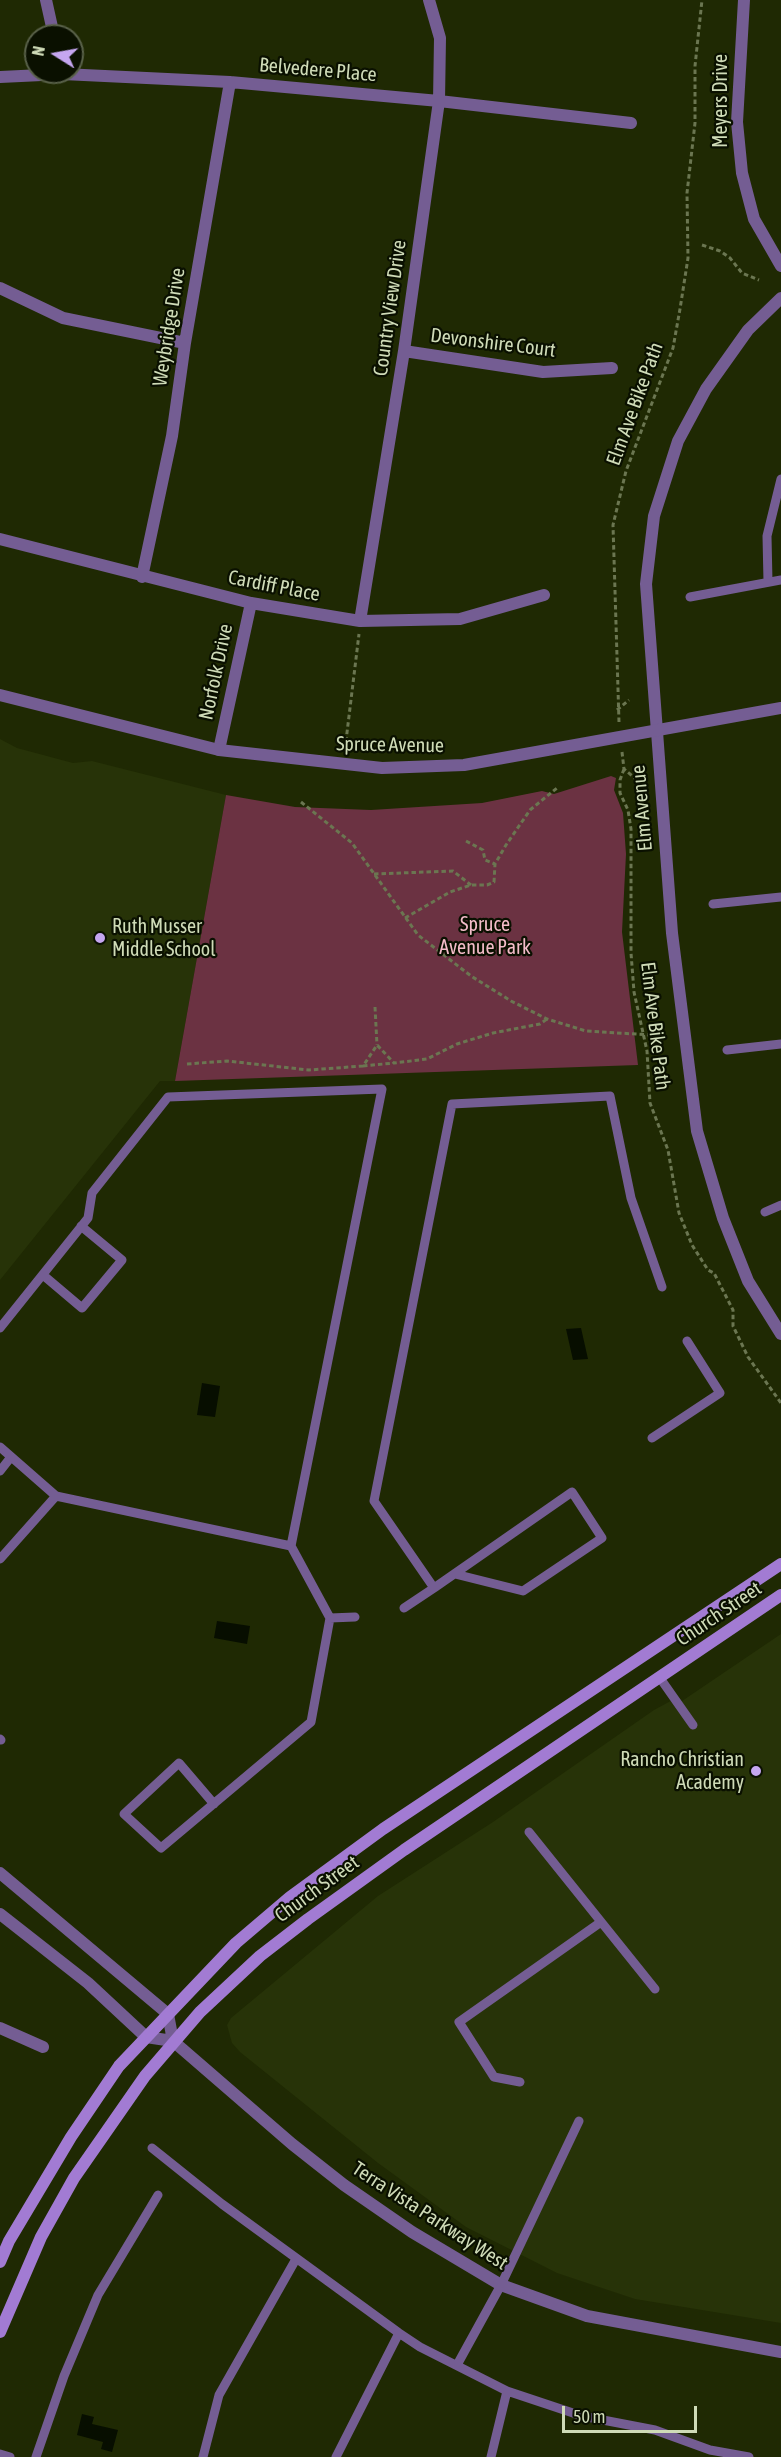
<!DOCTYPE html>
<style>
body{margin:0}
#map{position:relative;width:781px;height:2457px;overflow:hidden;background:#1f2903;font-family:"Asap Condensed",sans-serif}
canvas{display:block}
.north{position:absolute;left:24px;top:24px;width:60px;height:60px;box-sizing:border-box;background:#0a1000;border:2px solid #596149;border-radius:50%;rotate:281deg;font-size:16px;font-weight:700;line-height:24px;text-align:center;color:#cfdbb7}
.north::after{content:'';display:block;margin:auto;width:21px;height:27px;background:#c5a6f0;clip-path:polygon(50% 0,100% 100%,50% 72%,0 100%)}
.scale{position:absolute;left:562px;top:2406px;width:135px;height:27px;box-sizing:border-box;border:3px solid #cfdbb7;border-top:0;padding-left:8px;font-size:18px;line-height:21px;white-space:nowrap;color:#cfdbb7;-webkit-text-stroke:4px #0a1000;paint-order:stroke}
</style>
<div id="map">
<canvas width="781" height="2457"></canvas>
<div class="north">N</div>
<div class="scale">50 m</div>
</div>
<script>
const context = document.querySelector('canvas').getContext('2d');
context.lineJoin = 'round';
function fill(path, color) { context.fillStyle = color; context.fill(path, 'evenodd'); }
const poly = rows => new Path2D(rows.map(r => 'M' + r).join(''));
function strokePath(path, color, width, dash) { context.strokeStyle = color; context.lineWidth = width; context.lineCap = dash ? 'butt' : 'round'; context.setLineDash(dash || []); context.stroke(path); }
function label(font, color, halo, rows, align = 'center') {
  context.font = font + ' "Asap Condensed",sans-serif'; context.lineWidth = 4.5; context.setLineDash([]); context.textBaseline = 'middle'; context.strokeStyle = halo; context.fillStyle = color; for (const [text, x, y, turn = 0] of rows) {
    context.save(); context.translate(x, y); context.rotate((+turn || 0) * Math.PI / 180); context.textAlign = isNaN(turn) ? turn : align; if (halo) context.strokeText(text, 0, 0); context.fillText(text, 0, 0); context.restore();
  }
}
fill(poly([
 [0,739,17,748,73,763,92,761,226,795,175,1081,160,1081,0,1280],
 [781,1634,781,2323,635,2299,557,2273,466,2227,378,2163,240,2052,232,2043,227,2025,231,2018,378,1896,493,1822,654,1710,678,1697,682,1701]
]), '#273308');
fill(poly([
 [611,776,616,778,614,790,623,813,626,854,622,932,638,1065,175,1081,226,795,295,807,371,810,482,803,542,791,554,794]
]), '#6b3242');
fill(poly([
 [581,1328,588,1359,573,1360,566,1329],
 [202,1383,220,1386,215,1417,197,1415],
 [217,1621,250,1626,247,1644,214,1638],
 [82,2414,94,2417,92,2424,118,2430,112,2452,101,2449,103,2442,77,2435]
]), '#070e00');
strokePath(poly([
 [702,245,720,251,730,258,742,273,759,280],
 [617,710,629,700],
 [619,722,613,525,626,471,673,348,680,309,688,258,687,193,695,123,695,66,702,0],
 [345,749,359,634],
 [622,752,624,769,637,780],
 [624,769,620,780,620,793,628,810,631,829,631,953,634,992,647,1051,650,1103,668,1150,679,1213,692,1245,708,1270,714,1273,733,1310,733,1326,748,1357,781,1403],
 [301,802,352,843,418,935,471,976,511,1001,547,1019,586,1031,651,1035],
 [466,841,483,850,485,860,495,864],
 [374,874,453,871,471,885],
 [405,918,450,892,471,885,487,885,494,882,495,864,506,845,530,810,557,788],
 [375,1007,377,1045],
 [187,1064,227,1061,309,1070,363,1066,377,1045,394,1063,427,1059,457,1044,493,1033,540,1024,547,1019],
 [363,1066,394,1063]
]), '#6b7651', 3, [4.5, 3]);
strokePath(poly([
 [768,582,767,536,781,479],
 [690,597,781,580],
 [713,904,781,897],
 [727,1050,781,1044],
 [765,1212,781,1205],
 [43,1275,82,1308,122,1260,81,1226],
 [0,1328,88,1218,92,1193,168,1097,382,1089,291,1546],
 [652,1438,720,1393,687,1341],
 [0,1447,56,1496,291,1546,330,1618,311,1722,161,1848,124,1814,179,1763,214,1804],
 [0,1471,11,1457],
 [0,1559,56,1496],
 [434,1588,572,1492,602,1538,523,1591,455,1574],
 [404,1608,434,1588,374,1501,452,1104,610,1096,631,1198,662,1287],
 [330,1618,355,1617],
 [660,1678,693,1725],
 [0,1739,1,1740],
 [529,1832,655,1989],
 [520,2082,494,2077,459,2022,601,1922],
 [152,2148,222,2204,399,2333,420,2347,507,2391],
 [457,2365,501,2285,579,2121],
 [0,2454,10,2457],
 [36,2457,64,2376,98,2295,158,2195],
 [203,2457,219,2395,296,2259],
 [336,2457,399,2333],
 [491,2457,507,2391,582,2416,655,2430,710,2450,749,2457]
]), '#745d93', 9);
strokePath(poly([
 [46,0,54,36],
 [744,0,737,122,742,173,754,219,781,266],
 [0,77,63,74,230,82,439,101,631,123],
 [0,288,63,318,185,343],
 [781,298,748,330,706,389,678,441,654,516,646,584,672,933,697,1131,723,1218,748,1281,781,1334],
 [404,351,543,372,612,368],
 [0,539,251,603,360,621,460,619,544,595],
 [142,577,172,436,185,343,230,82],
 [360,621,404,351,439,101,440,38,429,0],
 [219,750,251,603],
 [0,2028,43,2047]
]), '#745d93', 12);
strokePath(poly([
 [0,695,219,750,382,768,464,765,781,708],
 [0,1873,168,2014,173,2041],
 [0,1914,88,1983,146,2037,173,2041,292,2144,344,2185,412,2232,501,2285,587,2316,781,2352]
]), '#745d93', 12);
strokePath(poly([
 [0,2262,9,2241,71,2137,119,2066,236,1943,290,1897,383,1829,781,1564],
 [0,2332,41,2237,74,2178,145,2076,200,2012,260,1956,308,1919,404,1850,781,1595]
]), '#a27bd3', 12);
for (const [x, y, r, color] of [
 [100,938,6,"#c5a6f0"],
 [756,1771,6,"#c5a6f0"]
]) { const dot = new Path2D(); dot.arc(x, y, r, 0, 2 * Math.PI); context.fillStyle = color; context.fill(dot); strokePath(dot, '#0a1000', 2); }
label('20px', '#cfdbb7', '#0a1000', [
 ["Belvedere Place",318,70,5],
 ["Meyers Drive",721,101,-90],
 ["Country View Drive",390,308,-82],
 ["Weybridge Drive",169,327,-81],
 ["Devonshire Court",493,343,7],
 ["Elm Ave Bike Path",635,404,-70],
 ["Cardiff Place",274,586,11],
 ["Norfolk Drive",216,672,-78],
 ["Spruce Avenue",390,745,1],
 ["Elm Avenue",642,808,-95],
 ["Elm Ave Bike Path",655,1026,83],
 ["Church Street",719,1614,-34],
 ["Church Street",317,1889,-36],
 ["Terra Vista Parkway West",430,2216,33]
]);
label('20px', '#f4bcc9', '#0a1000', [
 ["Spruce",485,925],
 ["Avenue Park",485,948]
]);
label('20px', '#cfdbb7', '#0a1000', [
 ["Ruth Musser",112,927],
 ["Middle School",112,950],
 ["Rancho Christian",744,1760,"right"],
 ["Academy",744,1783,"right"]
], 'left');
</script>
